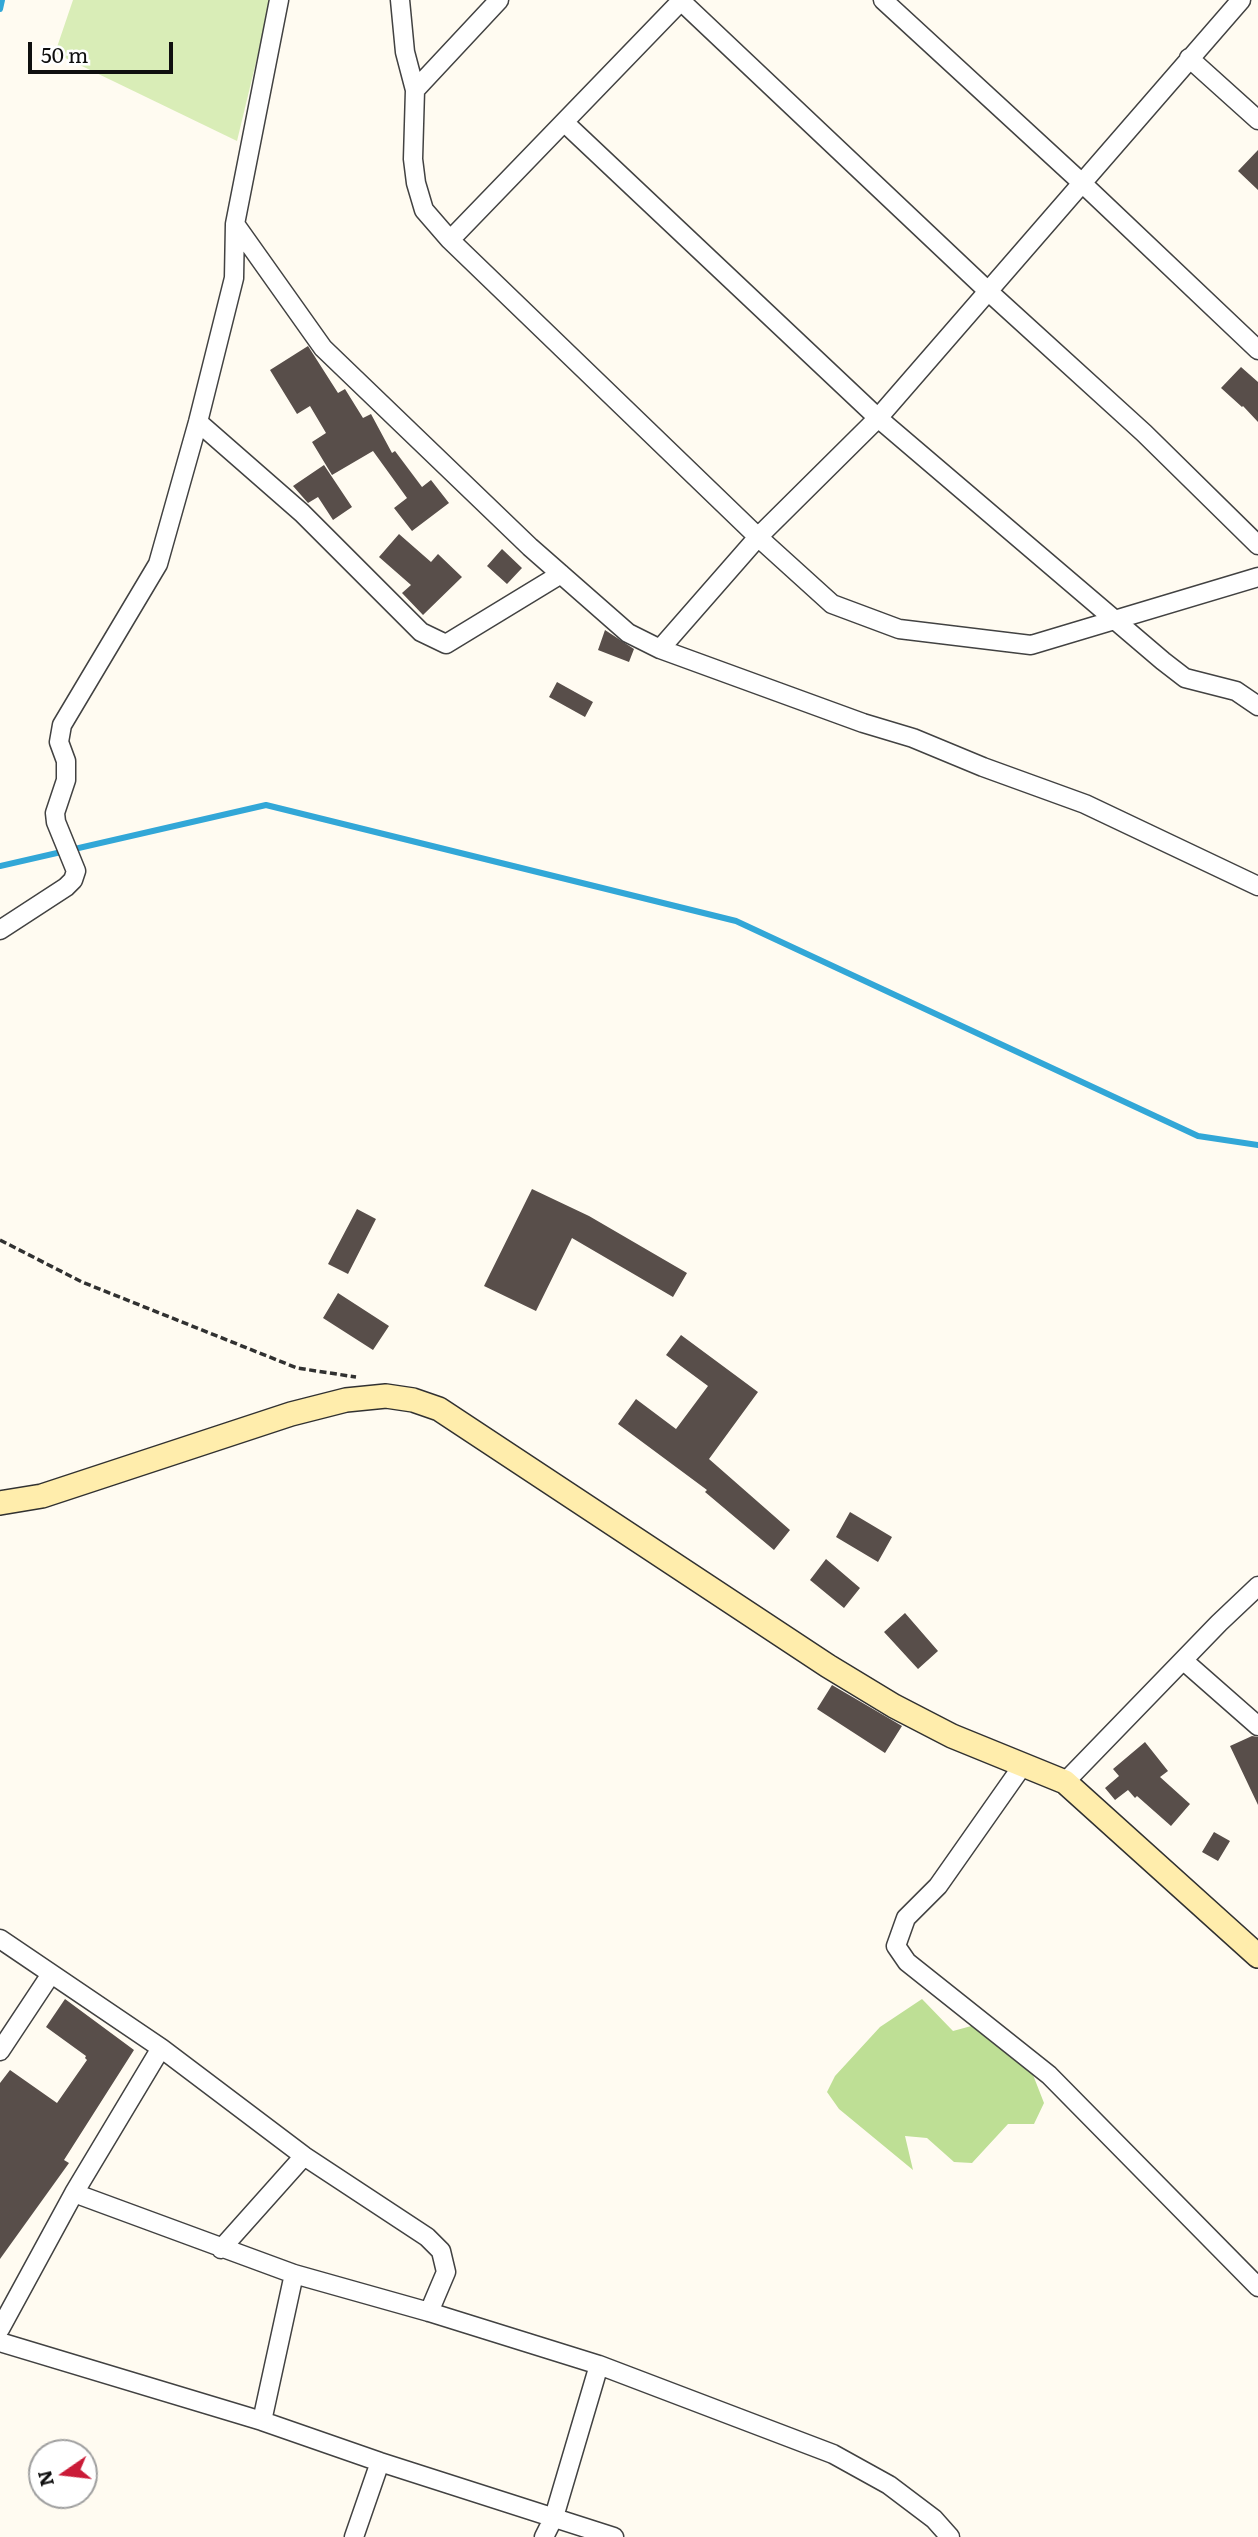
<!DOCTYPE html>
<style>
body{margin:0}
#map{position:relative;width:1258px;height:2537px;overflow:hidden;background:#fffbf1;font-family:Literata,serif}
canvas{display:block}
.north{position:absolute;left:28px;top:2439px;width:70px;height:70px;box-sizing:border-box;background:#fff;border:2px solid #9f9f9f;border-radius:50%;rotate:256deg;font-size:19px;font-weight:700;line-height:28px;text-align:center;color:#0f0f0f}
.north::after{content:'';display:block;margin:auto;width:24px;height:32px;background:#ca1b37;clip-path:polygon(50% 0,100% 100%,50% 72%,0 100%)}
.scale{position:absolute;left:28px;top:42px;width:145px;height:32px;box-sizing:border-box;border:4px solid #0f0f0f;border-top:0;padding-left:9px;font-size:21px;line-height:24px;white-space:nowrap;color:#0f0f0f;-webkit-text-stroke:5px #fff;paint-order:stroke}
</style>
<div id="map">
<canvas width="1258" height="2537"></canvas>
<div class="north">N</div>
<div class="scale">50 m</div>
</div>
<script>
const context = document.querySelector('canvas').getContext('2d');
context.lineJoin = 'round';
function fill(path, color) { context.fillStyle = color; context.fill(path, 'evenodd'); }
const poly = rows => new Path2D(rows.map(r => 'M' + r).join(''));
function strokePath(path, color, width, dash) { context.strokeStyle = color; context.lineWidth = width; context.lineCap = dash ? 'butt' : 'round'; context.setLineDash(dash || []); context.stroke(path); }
fill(poly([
 [73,0,271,0,237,141,55,53]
]), '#d9edb7');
fill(poly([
 [922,1999,953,2031,975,2025,1028,2062,1044,2103,1034,2124,1008,2124,972,2163,954,2162,927,2138,905,2136,913,2170,839,2109,827,2092,835,2076,880,2027]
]), '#bedf95');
strokePath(poly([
 [0,9,2,0],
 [0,866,266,805,736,921,1198,1136,1258,1145]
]), '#32a7d7', 6);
fill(poly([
 [1258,150,1258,190,1238,171],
 [308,346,338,393,345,389,363,418,371,414,392,453,395,451,422,487,431,480,449,503,412,531,394,508,407,498,373,451,332,475,312,442,326,433,310,406,297,414,270,370],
 [1241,367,1258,382,1258,422,1243,406,1242,407,1221,388],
 [324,465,352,507,333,520,318,497,308,503,293,486],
 [399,534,431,562,438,554,462,577,423,615,402,593,411,585,379,557],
 [502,549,522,568,507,584,487,566],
 [605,630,634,649,629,662,598,650],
 [557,682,593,702,585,717,549,697],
 [532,1189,589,1216,687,1273,673,1297,572,1238,536,1311,484,1286],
 [357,1209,376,1219,348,1274,328,1264],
 [338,1293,389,1326,373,1350,323,1318],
 [681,1335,758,1392,709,1459,790,1530,774,1550,705,1492,707,1490,618,1424,636,1399,676,1429,708,1386,666,1355],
 [850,1512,892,1537,878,1562,836,1537],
 [826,1559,860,1588,844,1608,810,1580],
 [905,1613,938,1651,918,1669,884,1632],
 [832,1685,902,1726,885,1753,817,1709],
 [1252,1736,1258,1737,1258,1805,1230,1746],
 [1145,1742,1168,1771,1160,1777,1190,1804,1171,1826,1137,1796,1135,1798,1128,1790,1115,1800,1105,1788,1119,1776,1113,1769],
 [1214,1832,1230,1841,1218,1861,1202,1852],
 [65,1999,134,2050,64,2160,69,2163,0,2259,0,2083,10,2070,57,2103,87,2060,85,2058,86,2056,46,2027]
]), '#584e4a');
const minor = poly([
 [400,0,405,52,415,90,413,159,416,183,424,210,450,240,758,537,832,604,899,629,1031,645,1258,577],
 [883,0,1082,183,1258,350],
 [681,1,989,292,1144,433,1258,545],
 [1189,58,1258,120],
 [415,90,499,0],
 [565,123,878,418,1163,661,1185,678,1236,691,1258,706],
 [235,224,323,348,530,547,628,633,660,649,863,723,913,738,983,767,1085,804,1258,886],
 [450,240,682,0],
 [198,422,302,513,421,632,446,644,561,574],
 [660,649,758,537,878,418,1241,0],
 [0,930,66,887,73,880,76,871,56,822,55,813,66,780,66,761,59,742,62,725,158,564,198,422,234,278,235,224,279,0],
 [1184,1661,1258,1726],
 [1023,1765,938,1886,906,1918,896,1946,907,1962,1049,2075,1258,2287],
 [1065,1782,1219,1623,1258,1586],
 [0,1939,161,2048,304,2156,427,2237,441,2251,446,2272,429,2312],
 [0,2051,51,1974],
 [74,2193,294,2274,429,2312,599,2365,833,2454,889,2485,934,2519,950,2537],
 [221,2249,304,2156],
 [0,2329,74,2193,161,2048],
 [0,2342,262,2421,380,2462,614,2537],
 [262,2421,294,2274],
 [354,2537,380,2462],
 [544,2537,554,2517,599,2365]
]);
const secondary = poly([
 [0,1503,42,1496,291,1414,346,1400,386,1396,413,1400,439,1409,828,1666,894,1706,952,1736,1065,1782,1258,1956]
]);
strokePath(minor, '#424242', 21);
strokePath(secondary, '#313131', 26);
strokePath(poly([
 [0,1240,82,1282,297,1368,356,1377]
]), '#313131', 3.5, [7, 3.5]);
strokePath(minor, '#fff', 18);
strokePath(secondary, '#ffedac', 23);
</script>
